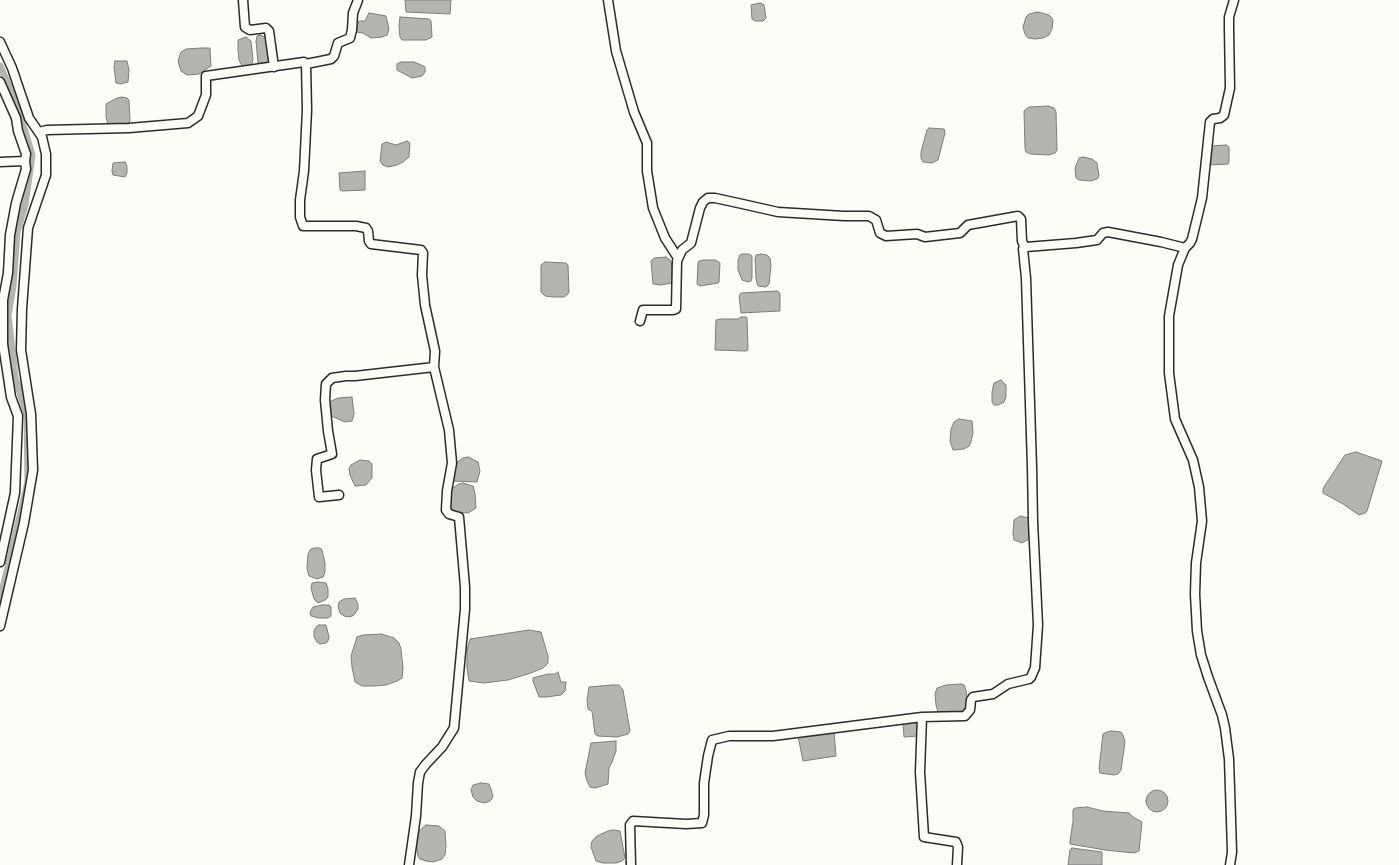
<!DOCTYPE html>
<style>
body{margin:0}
canvas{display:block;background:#fdfcf7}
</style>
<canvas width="1399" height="865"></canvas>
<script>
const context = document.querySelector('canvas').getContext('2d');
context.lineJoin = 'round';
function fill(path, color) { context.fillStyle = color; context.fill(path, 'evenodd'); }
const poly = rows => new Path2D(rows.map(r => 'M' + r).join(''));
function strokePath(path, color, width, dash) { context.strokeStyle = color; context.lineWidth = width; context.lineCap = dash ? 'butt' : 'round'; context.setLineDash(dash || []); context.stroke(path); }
const water = poly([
 [405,0,451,0,450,14,406,12,405,0],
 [760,3,764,5,766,18,763,21,755,21,752,19,751,5,760,3],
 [1038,12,1049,15,1051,17,1053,20,1052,29,1049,35,1043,38,1035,39,1028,38,1025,34,1023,27,1026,17,1029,14,1038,12],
 [369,13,386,16,389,29,387,35,382,37,371,38,363,33,356,32,359,21,365,21,369,13],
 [400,17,429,19,431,21,432,37,426,40,402,40,400,37,399,26,400,17],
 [260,35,265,37,267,42,269,58,268,62,266,64,261,65,258,63,256,41,257,36,260,35],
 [246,37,251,41,253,60,251,66,248,67,243,66,241,64,239,60,238,50,238,40,246,37],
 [202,48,210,48,211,66,199,74,187,75,181,71,178,61,181,52,186,49,202,48],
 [115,61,127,61,129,70,128,82,120,84,116,83,114,67,115,61],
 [401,62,414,62,421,65,425,67,425,72,422,76,412,78,397,70,397,64,401,62],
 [122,97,127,98,129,100,130,121,126,125,114,125,108,124,106,117,106,104,117,98,122,97],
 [1048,106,1054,108,1056,112,1057,150,1055,153,1049,155,1030,154,1026,152,1025,148,1024,111,1029,107,1048,106],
 [929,128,944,129,945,133,938,160,932,163,923,162,921,158,921,152,927,130,929,128],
 [407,141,410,143,409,157,403,162,397,165,388,167,383,165,380,161,382,144,386,142,396,145,407,141],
 [1226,145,1229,147,1229,162,1228,164,1209,165,1211,146,1226,145],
 [1083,157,1092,159,1097,163,1099,176,1097,179,1090,181,1079,180,1076,178,1075,168,1079,158,1083,157],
 [125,162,127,166,127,173,125,177,113,175,112,171,113,163,125,162],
 [365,171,365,190,342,191,340,190,339,173,365,171],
 [742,254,749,254,752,256,752,278,751,281,748,282,742,280,738,270,738,260,740,255,742,254],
 [761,254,767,255,770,258,771,266,769,284,766,287,758,286,756,279,755,259,756,255,761,254],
 [666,257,670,260,672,265,672,283,661,285,653,284,651,261,654,258,666,257],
 [704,260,716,260,720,263,719,282,718,283,700,286,697,284,698,263,699,261,704,260],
 [545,262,566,263,568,265,569,292,568,294,564,297,554,297,545,296,541,292,541,265,545,262],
 [777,291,779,292,780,295,780,311,741,313,739,296,741,293,777,291],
 [741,317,746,317,747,318,748,350,746,351,715,350,716,320,721,319,738,319,741,317],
 [1001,380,1006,385,1006,397,1004,402,998,405,994,405,992,402,992,392,994,383,1001,380],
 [352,397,354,414,352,421,345,422,329,415,329,402,338,398,352,397],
 [959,419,972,421,973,433,971,442,969,446,964,449,953,450,950,441,951,429,954,422,959,419],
 [1356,452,1382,461,1367,511,1365,513,1359,515,1343,504,1323,493,1323,491,1324,487,1345,455,1356,452],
 [468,457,478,462,480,471,477,482,452,481,454,469,456,463,463,458,468,457],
 [360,460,369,461,372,464,372,478,366,485,355,486,350,475,349,468,351,465,360,460],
 [463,483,473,486,475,493,476,508,468,513,457,512,451,509,450,506,451,489,459,484,463,483],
 [1020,516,1029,518,1030,525,1029,539,1022,543,1014,540,1013,534,1014,520,1020,516],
 [315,548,320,548,322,550,325,563,325,572,323,577,317,579,309,576,307,568,308,554,311,549,315,548],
 [318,582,326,583,328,589,328,597,325,600,318,603,314,599,311,588,312,583,318,582],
 [355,598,358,604,358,609,354,615,350,617,344,616,340,613,338,606,339,602,344,599,355,598],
 [322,605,329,605,331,607,331,616,328,618,319,618,311,616,310,612,313,607,322,605],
 [319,625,326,625,329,637,328,641,326,643,320,644,317,642,314,637,314,631,316,627,319,625],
 [529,630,541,632,548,656,548,663,543,668,531,673,508,680,484,683,469,681,467,668,467,650,470,639,529,630],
 [381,634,394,638,399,643,401,649,403,668,402,678,397,681,386,685,374,686,362,686,355,682,352,667,351,656,357,637,363,635,381,634],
 [558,672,561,682,566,682,565,691,561,695,546,697,539,697,533,681,533,678,548,674,555,674,558,672],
 [961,684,964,685,966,690,968,703,966,712,941,714,938,712,936,705,935,694,937,688,946,685,961,684],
 [612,685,619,685,623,690,630,731,628,734,617,737,598,736,595,734,592,711,588,709,587,700,589,687,612,685],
 [918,719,918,736,904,737,903,723,918,719],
 [834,731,836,756,803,761,798,736,834,731],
 [1112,731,1121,732,1123,735,1125,742,1121,770,1118,774,1114,775,1100,773,1099,768,1103,734,1107,732,1112,731],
 [616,741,616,751,612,762,609,768,608,784,595,788,590,787,587,781,585,773,591,743,616,741],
 [481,783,489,784,491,789,493,797,490,801,485,803,477,801,473,797,471,790,473,785,481,783],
 '1146 801a11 11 0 1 1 22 0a11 11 0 1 1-22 0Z',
 [1087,807,1103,811,1129,813,1133,817,1142,822,1139,851,1134,853,1105,850,1070,844,1070,841,1073,821,1073,810,1075,808,1087,807],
 [426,825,439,826,445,831,446,846,445,855,442,859,433,862,426,861,420,859,418,856,416,841,417,835,419,831,426,825],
 [613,830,620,831,625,858,622,861,616,863,603,863,596,861,591,847,592,841,597,836,608,831,613,830],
 [1072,848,1102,852,1102,865,1068,865,1070,850,1072,848]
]);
fill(water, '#b5b4b1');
strokePath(water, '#7e7d7b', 1);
strokePath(poly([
 [0,66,18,108,32,155,25,205,17,232,13,286,8,315,15,377,27,415,28,482,0,601]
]), '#b5b4b1', 7);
const minor = poly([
 [243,0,245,27,250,30,266,28,269,31,274,67],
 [608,0,616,51,634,112,647,143,647,171,653,208,665,238,678,258],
 [0,42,12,68,29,118,42,137,46,154,46,175,28,228,22,309,21,350,31,414,33,470,24,523,0,626],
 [306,64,331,59,334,56,338,43,350,38,352,30,353,13,358,0],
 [0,82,16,118,18,131,26,154,25,161,26,169,16,203,10,235,8,273,3,300,3,344,11,397,18,416,15,493,0,562],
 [39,132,47,130,129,128,188,123,198,116,206,95,206,76,304,62,306,64,307,110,304,171,300,200,300,217,303,226,356,226,366,228,368,231,369,241,371,244,421,250,423,253,422,275,425,305,435,351,434,367,449,430,452,463,447,491,446,510,449,514,459,517,465,587,465,609,454,728,442,747,426,764,420,772,418,783,416,816,409,865],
 [0,162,25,161],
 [640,321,643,310,673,310,676,309,677,261,682,250,691,243,700,208,703,202,708,198,715,198,738,203,778,212,844,216,869,216,876,220,880,233,886,236,917,234,925,237,960,233,968,225,1018,216,1021,219,1022,241,1024,246,1026,247,1076,243,1097,240,1103,233,1108,232,1161,242,1185,248],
 [339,495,319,497,316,470,317,459,332,454,328,431,325,400,326,384,332,378,346,376,355,376,434,367],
 [922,717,920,772,924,837,956,842,958,847,957,865],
 [631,865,630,825,633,821,686,824,702,823,704,815,704,783,708,756,712,740,729,736,773,736,922,717,965,716,970,710,971,700,973,697,993,694,1008,684,1029,679,1031,677,1035,668,1038,625,1033,522,1032,467,1026,278,1023,249,1024,246],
 [1230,865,1232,852,1231,820,1229,759,1225,728,1222,715,1208,677,1201,655,1197,631,1195,594,1196,563,1202,521,1199,487,1193,460,1175,419,1169,373,1169,316,1178,265,1185,248,1190,243,1192,239,1202,198,1210,122,1213,119,1220,118,1224,115,1230,88,1229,28,1229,17,1234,0]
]);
strokePath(minor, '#2b2b2b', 11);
strokePath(minor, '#fdfcf7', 8);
</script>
